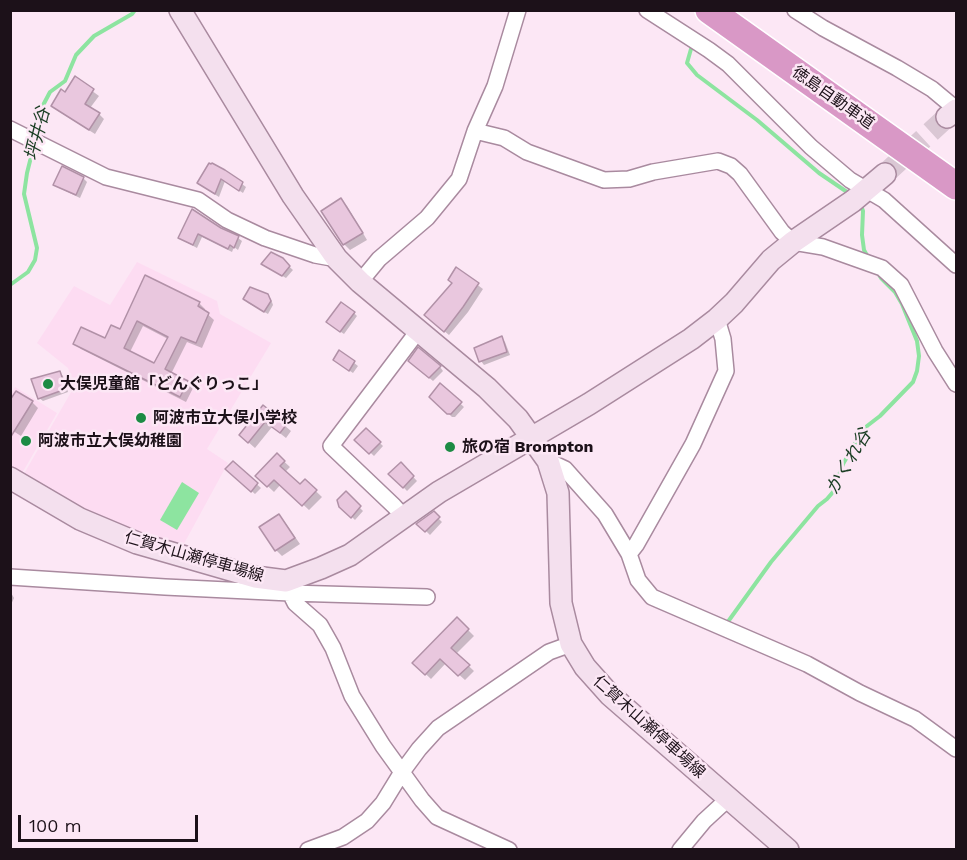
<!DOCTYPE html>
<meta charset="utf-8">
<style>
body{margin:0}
#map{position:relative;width:967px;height:860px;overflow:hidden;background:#fce7f5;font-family:"Work Sans",sans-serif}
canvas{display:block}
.frame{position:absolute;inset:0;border:12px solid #1c1119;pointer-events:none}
.scale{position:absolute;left:18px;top:815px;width:180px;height:27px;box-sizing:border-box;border:3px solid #1c1119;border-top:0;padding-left:8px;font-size:18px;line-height:21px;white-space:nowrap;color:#1c1119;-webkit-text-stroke:4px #fce7f5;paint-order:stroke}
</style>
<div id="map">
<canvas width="967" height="860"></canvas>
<div class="frame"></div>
<div class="scale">100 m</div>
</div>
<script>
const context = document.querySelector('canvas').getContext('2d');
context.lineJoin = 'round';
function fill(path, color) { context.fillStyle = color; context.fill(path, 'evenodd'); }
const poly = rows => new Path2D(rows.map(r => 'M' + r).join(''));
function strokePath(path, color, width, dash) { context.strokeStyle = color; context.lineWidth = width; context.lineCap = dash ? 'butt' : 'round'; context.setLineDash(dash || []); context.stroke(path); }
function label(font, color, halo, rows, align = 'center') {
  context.font = font + ' "Work Sans","Noto Sans JP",sans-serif'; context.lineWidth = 5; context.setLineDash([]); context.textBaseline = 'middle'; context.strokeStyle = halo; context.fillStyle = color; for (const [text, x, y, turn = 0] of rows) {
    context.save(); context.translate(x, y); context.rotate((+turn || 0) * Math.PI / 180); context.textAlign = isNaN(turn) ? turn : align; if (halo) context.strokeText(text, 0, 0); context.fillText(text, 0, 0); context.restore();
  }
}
fill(poly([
 [137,262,217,301,220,314,271,343,207,449,228,463,180,551,85,513,21,479,74,387,68,368,37,343,74,286,110,305],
 [15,387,57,413,21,475,11,469,11,395]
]), '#fddcf2');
fill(poly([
 [182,482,199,493,177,530,160,520]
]), '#8de4a0');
fill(poly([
 [76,79,99,96,90,108,99,114,104,119,95,134,58,111,52,106,65,94],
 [209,165,242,184,246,187,243,193,225,181,219,197,203,187,199,183],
 [83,178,87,182,80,198,59,188,55,185],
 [341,200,347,206,367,240,350,250,344,244,323,211],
 [193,211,221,229,238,238,242,241,238,250,234,247,232,252,202,237,197,248,184,241,180,238],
 [282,260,293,270,286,278,267,267],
 [456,269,483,289,468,312,449,335,431,320,453,283],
 [145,277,199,303,205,309,204,311,214,320,202,348,187,342,171,374,187,382,193,388,186,402,81,349,75,343,105,340,121,331],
 [143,326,168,339,155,365,130,352],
 [267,295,271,299,273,305,268,314,248,303,245,299],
 [354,313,357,316,344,334,332,326],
 [501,338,505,342,510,355,484,365,481,361],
 [340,352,358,366,353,373,338,363],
 [414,365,440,367,443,371,433,381],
 [60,373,63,376,68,392,43,401,39,398],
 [440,385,464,407,455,417,452,417,431,397],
 [17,393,32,402,38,408,21,436,10,429],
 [263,407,291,431,286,438,272,427,255,448,247,441],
 [366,430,383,446,374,456,357,440],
 [277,455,290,467,285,472,300,487,305,481,322,497,309,510,281,484,274,492,257,476],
 [233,463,261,488,255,494,227,469],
 [401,464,417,481,407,491,391,474],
 [346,494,363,511,355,520,341,506],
 [433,513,442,522,430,535,419,524],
 [279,516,284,521,300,544,282,556,276,550],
 [10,591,14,598,10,607],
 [457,619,474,636,456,654,474,671,465,680,446,663,431,679,414,663]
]), '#0003');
strokePath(poly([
 [691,49,687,63,697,75,757,120,819,173,850,194],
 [36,138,39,127,40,111,50,92,65,81,76,55,94,36,132,14,135,10],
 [860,203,863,211,862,235,864,250,869,259],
 [10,285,28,272,35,260,37,248,24,194,27,173,34,145],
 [728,624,727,623,771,562,818,506,827,499,833,492,843,464,858,438,867,426,880,416,913,382,917,371,919,356,917,341,902,304,895,292,881,278,878,273]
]), '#8de4a0', 4);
const building = poly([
 [75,76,94,89,85,104,100,113,89,130,51,106,61,89,65,92,75,76],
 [209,163,211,164,212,163,225,170,243,182,239,191,221,179,215,194,197,183,209,163],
 [62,166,84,177,76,195,53,185,62,166],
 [341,198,363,233,343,245,321,211,341,198],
 [192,209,221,228,239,236,234,248,230,245,228,249,198,234,193,245,178,238,192,209],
 [271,252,283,258,290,266,282,276,261,264,271,252],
 [456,267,479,283,463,307,444,332,424,315,452,283,448,280,456,267],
 [145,275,200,302,198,306,209,313,196,343,181,337,165,369,188,381,180,397,73,344,81,327,105,338,111,325,120,329,145,275],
 [137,321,168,337,154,363,124,348,137,321],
 [250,287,268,294,271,301,264,312,243,299,250,287],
 [341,302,355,312,340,332,326,322,341,302],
 [502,336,507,352,479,362,474,348,502,336],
 [418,347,441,366,429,378,408,361,418,347],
 [339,350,355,361,349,371,333,360,339,350],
 [60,371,66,389,38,399,31,379,60,371],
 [440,383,462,402,451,414,447,414,429,397,440,383],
 [16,391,33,401,10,438,10,400,16,391],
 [263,405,287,424,280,433,265,422,248,443,239,435,263,405],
 [366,428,381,442,369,454,354,440,366,428],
 [277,453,285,461,280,466,300,484,305,479,317,490,302,506,274,480,267,487,255,476,277,453],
 [233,461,258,483,251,492,225,469,233,461],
 [401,462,414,476,403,488,388,474,401,462],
 [346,491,361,506,351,518,339,507,337,500,346,491],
 [434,511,440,517,425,532,416,524,434,511],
 [279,514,295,538,275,551,259,527,279,514],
 [457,617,469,629,451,648,470,665,458,676,440,659,425,675,412,663,457,617]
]);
fill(building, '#e9c7de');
strokePath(building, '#b191a7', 1.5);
strokePath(poly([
 [885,174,947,117]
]), '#dac7d4', 21, [21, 10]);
const street = poly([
 [647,10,709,50,728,64,811,147,850,180,884,200,956,265],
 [795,10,823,28,897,68,932,89,956,109],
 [10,129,106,177,198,200,227,220,265,238,315,255,337,259],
 [475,131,504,138,527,152,604,180,629,179,653,172,718,161,731,166,740,174,782,232,793,242,823,247,882,268,901,285,935,351,956,384],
 [360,282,379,259,427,218,459,179,475,131,495,86,518,10],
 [548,461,565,469,605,514,629,554,638,580,652,597,807,664,860,693,915,719,956,749],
 [404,517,394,506,331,446,418,331],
 [629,554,636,545,693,444,726,371,723,339,717,319],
 [10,577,165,587,290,593,427,597],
 [288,587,290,593,295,603,320,625,333,648,352,696,383,746,422,800,437,817,509,850],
 [308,850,343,837,367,821,383,803,402,772,419,749,438,728,549,652,571,644],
 [680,850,704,821,729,798]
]);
const secondary = poly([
 [180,10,293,196,337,259,360,282,487,388,518,419,548,461,558,493,561,603,571,644,585,667,610,695,788,850],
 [947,117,956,110],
 [10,478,80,519,137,543,255,577,286,581,321,568,350,555,439,492,589,404,691,339,717,319,734,303,771,260,793,242,853,201,885,174]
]);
const highway = poly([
 [709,10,956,186]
]);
strokePath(street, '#a98a9f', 18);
strokePath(secondary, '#a98a9f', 24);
strokePath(highway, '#fff', 30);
strokePath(street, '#fff', 15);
strokePath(secondary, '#f4e0ee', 21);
strokePath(highway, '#d998c6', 27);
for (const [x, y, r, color] of [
 [48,384,6,"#1c8b44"],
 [141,418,6,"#1c8b44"],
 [26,441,6,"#1c8b44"],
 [450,447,6,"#1c8b44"]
]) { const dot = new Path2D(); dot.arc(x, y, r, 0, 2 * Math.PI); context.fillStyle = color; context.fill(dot); strokePath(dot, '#fce7f5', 2); }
label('16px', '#1c1119', '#fce7f5', [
 ["徳島自動車道",833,98,35],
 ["仁賀木山瀬停車場線",194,557,16],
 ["仁賀木山瀬停車場線",649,727,42]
]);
label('bold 16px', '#1c1119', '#fce7f5', [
 ["大俣児童館「どんぐりっこ」",60,384],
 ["阿波市立大俣小学校",153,418],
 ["阿波市立大俣幼稚園",38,441],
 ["旅の宿 Brompton",462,447]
], 'left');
label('italic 18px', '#1a3d23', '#fce7f5', [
 ["坪井谷",38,134,-76],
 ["かくれ谷",849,462,-60]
]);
</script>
